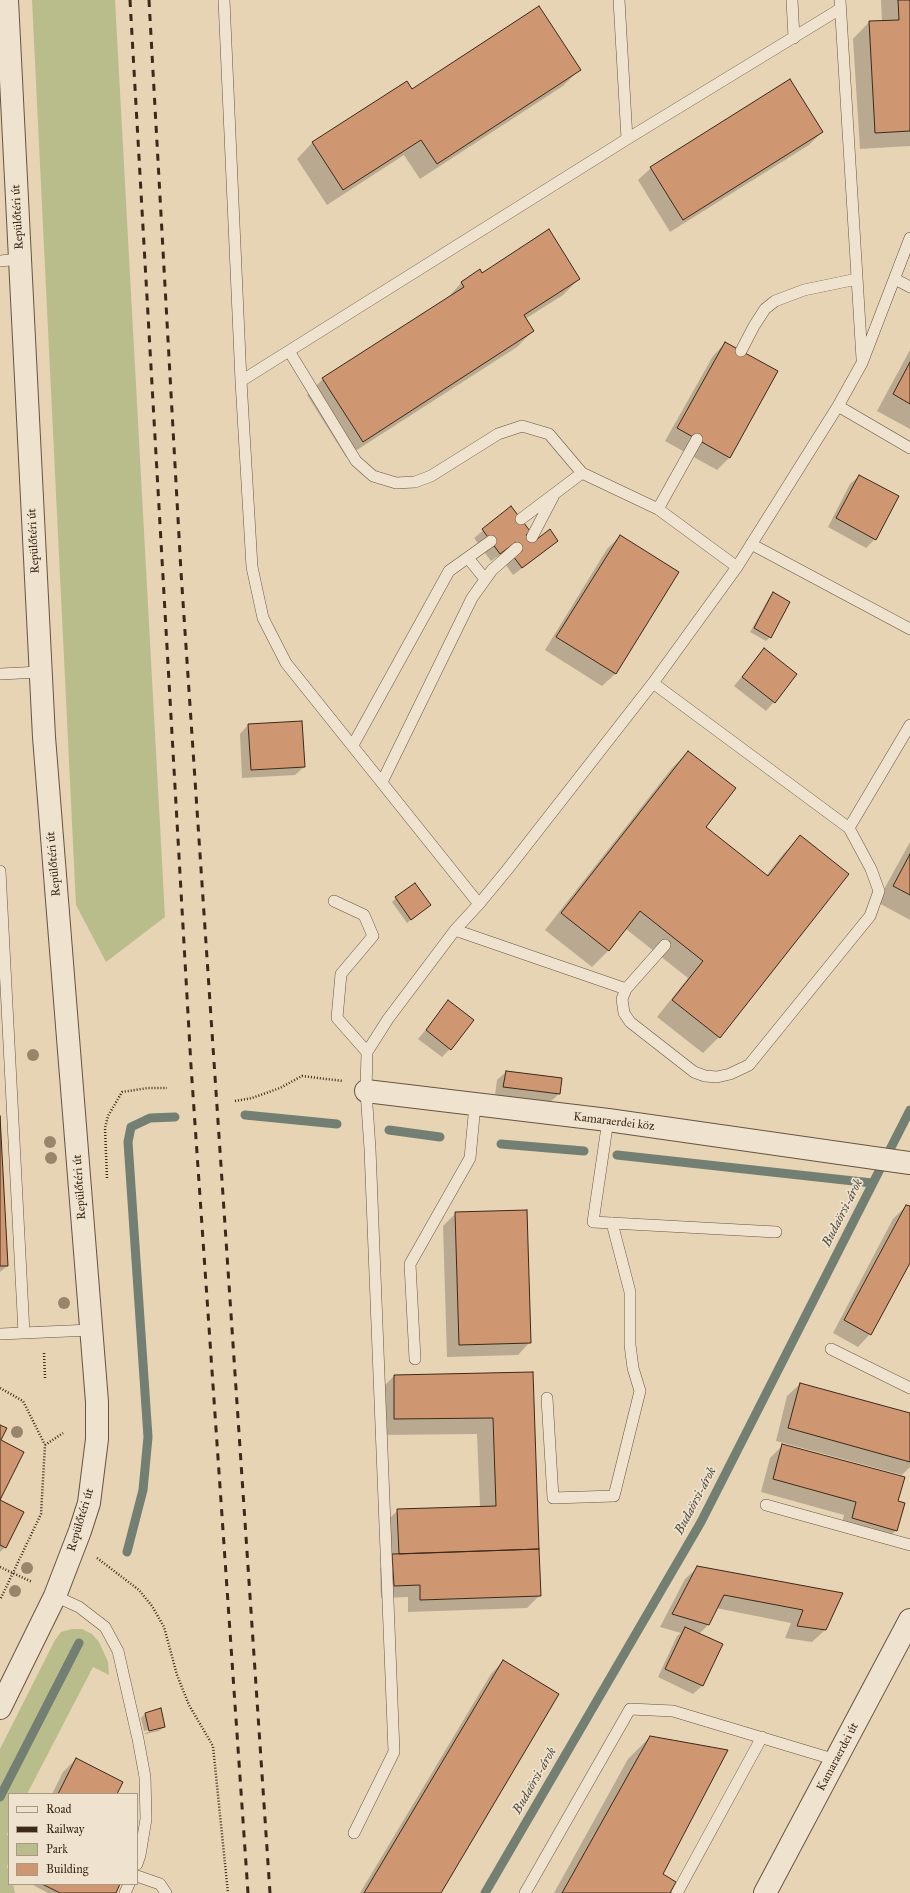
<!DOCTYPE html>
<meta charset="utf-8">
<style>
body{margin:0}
#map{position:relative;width:910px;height:1893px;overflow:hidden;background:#e6d4b5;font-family:"IM FELL Great Primer",serif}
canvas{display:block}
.legend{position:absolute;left:8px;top:1793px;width:130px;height:92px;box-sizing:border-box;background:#efe3cf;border:1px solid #a89987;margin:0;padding:5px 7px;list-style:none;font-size:12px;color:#3d291a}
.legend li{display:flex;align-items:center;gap:8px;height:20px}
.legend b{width:20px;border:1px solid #a89987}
</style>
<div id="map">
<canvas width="910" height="1893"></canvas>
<ul class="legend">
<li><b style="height:5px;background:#efe3cf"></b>Road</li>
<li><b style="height:5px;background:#3d291a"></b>Railway</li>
<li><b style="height:11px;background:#b9bc8b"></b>Park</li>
<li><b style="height:11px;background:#ce9671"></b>Building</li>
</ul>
</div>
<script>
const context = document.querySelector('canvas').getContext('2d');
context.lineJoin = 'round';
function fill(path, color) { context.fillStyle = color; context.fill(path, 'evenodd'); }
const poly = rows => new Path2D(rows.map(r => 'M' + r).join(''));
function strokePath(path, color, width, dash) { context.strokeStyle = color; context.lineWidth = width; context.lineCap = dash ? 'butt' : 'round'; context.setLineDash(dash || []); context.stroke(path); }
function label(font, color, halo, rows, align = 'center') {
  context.font = font + ' "IM FELL Great Primer",serif'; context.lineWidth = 3.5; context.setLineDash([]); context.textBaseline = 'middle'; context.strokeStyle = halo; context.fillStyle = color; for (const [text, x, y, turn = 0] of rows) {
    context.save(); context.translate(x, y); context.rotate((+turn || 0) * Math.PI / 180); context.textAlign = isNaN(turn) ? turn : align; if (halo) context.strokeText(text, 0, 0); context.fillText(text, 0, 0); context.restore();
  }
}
fill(poly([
 [32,0,115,0,165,917,106,962,76,905],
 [72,1629,82,1629,92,1634,99,1642,108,1662,109,1675,93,1667,27,1794,9,1794,9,1830,7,1834,9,1839,9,1862,7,1866,9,1873,9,1884,13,1884,15,1893,0,1893,0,1749,55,1640,61,1632]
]), '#b9bc8b');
fill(poly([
 [881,0,910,0,910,146,860,149,853,39,869,22,882,22],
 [579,70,563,86,420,179,404,155,327,205,297,159,313,142,412,90],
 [822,132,809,145,670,232,638,180,651,168],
 [479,271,481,274,579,279,563,295,525,319,533,331,517,347,346,457,307,395,323,379,446,300,461,283],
 [725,343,777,372,729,458,717,470,665,441,713,356],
 [910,350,910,429,877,411],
 [859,476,875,539,866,548,828,527,850,484],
 [511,508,525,535,532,544,557,540,548,549,513,575,506,565,507,550,491,561,474,538],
 [620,536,678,573,615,674,602,686,545,650,607,549],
 [773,594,770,637,766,641,750,632,769,598],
 [765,649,774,702,766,711,734,686],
 [301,722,304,767,295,775,242,778,240,734,248,725],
 [688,752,704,827,766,876,784,853,800,837,719,1037,703,1053,657,1017,688,978,626,929,608,951,592,967,545,930,672,768],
 [910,842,910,920,877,902],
 [396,898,430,905,407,923,392,902],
 [449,1002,450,1049,442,1057,418,1039],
 [506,1072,561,1078,559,1094,550,1102,495,1096,497,1080],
 [0,1136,7,1266,0,1272],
 [906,1206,910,1207,910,1261,870,1334,858,1347,833,1333,893,1219],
 [456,1213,530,1342,518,1355,447,1357,443,1226],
 [532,1373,540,1595,527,1608,408,1612,408,1597,381,1598,380,1568,383,1565,382,1526,398,1510,480,1508,477,1434,378,1435,378,1392,394,1376],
 [800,1384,910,1414,910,1467,902,1475,776,1441,787,1396],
 [783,1445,897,1501,896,1530,884,1543,840,1531,844,1515,761,1492,770,1458],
 [0,1501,5,1547,0,1552],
 [698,1567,842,1593,825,1630,812,1642,785,1638,791,1623,716,1608,708,1625,699,1634,721,1645,702,1686,693,1694,658,1677,677,1636,681,1633,660,1627,685,1579],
 [503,1661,439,1893,360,1893,491,1674],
 [160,1709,164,1727,159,1731,145,1734,145,1733,160,1729,160,1727,144,1731,141,1718,145,1714],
 [650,1737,662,1874,668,1893,554,1893,628,1759],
 [76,1759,116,1794,52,1794,63,1772],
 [31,1884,119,1884,115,1893,48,1893]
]), '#0003');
strokePath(poly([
 [245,1115,337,1124],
 [389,1130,440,1137],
 [501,1144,584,1151],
 [617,1155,872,1183],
 [127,1552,143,1490,148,1437,128,1142,131,1127,150,1118,175,1117],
 [0,1797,79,1643],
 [485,1893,701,1522,910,1110]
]), '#727f72', 9);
const building = poly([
 [898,0,910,0,910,131,875,133,869,21,899,20,898,0],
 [539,6,581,70,437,164,421,140,343,190,312,142,407,81,412,89,539,6],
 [790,79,823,132,683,220,650,167,790,79],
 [549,229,580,279,524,315,534,331,363,442,322,378,464,287,461,282,480,269,482,273,549,229],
 [725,342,778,371,730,458,677,428,725,342],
 [910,362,910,404,893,394,910,362],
 [859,475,899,496,876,540,836,518,859,475],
 [511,506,530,531,526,535,532,543,550,529,558,541,522,568,513,556,521,550,516,542,500,554,482,529,511,506],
 [620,535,679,572,616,674,556,637,620,535],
 [773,592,790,602,771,638,754,628,773,592],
 [764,648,797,674,775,703,742,677,764,648],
 [302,721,305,767,251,770,248,724,302,721],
 [688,751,736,788,706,827,768,876,800,835,849,874,720,1038,672,1000,703,961,640,911,609,951,561,913,688,751],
 [910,854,910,895,893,886,910,854],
 [415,883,431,905,411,920,395,897,415,883],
 [448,1000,474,1020,451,1050,426,1030,448,1000],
 [506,1071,562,1078,560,1094,503,1087,506,1071],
 [0,1116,8,1266,0,1266,0,1116],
 [906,1205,910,1206,910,1263,871,1335,844,1320,906,1205],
 [527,1210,531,1343,459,1345,455,1212,527,1210],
 [533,1372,539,1549,399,1554,397,1509,496,1506,493,1418,394,1419,394,1375,533,1372],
 [800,1383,910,1413,910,1462,788,1428,800,1383],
 [0,1425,7,1428,1,1440,24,1452,0,1500,24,1512,6,1548,0,1545,0,1425],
 [782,1444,905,1477,898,1501,905,1503,897,1531,852,1518,856,1502,773,1479,782,1444],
 [539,1549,541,1596,420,1600,420,1585,394,1586,392,1554,539,1549],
 [697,1566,843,1593,826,1630,797,1626,803,1610,724,1595,709,1625,672,1614,697,1566],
 [685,1627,723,1644,703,1686,665,1669,685,1627],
 [503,1660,559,1694,441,1893,364,1893,503,1660],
 [161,1708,165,1727,149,1731,145,1713,161,1708],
 [650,1736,728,1750,663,1874,676,1882,670,1893,562,1893,650,1736],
 [76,1758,123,1782,117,1794,58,1794,76,1758],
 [42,1884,120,1884,116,1893,60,1893,42,1884]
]);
fill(building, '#ce9671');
strokePath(building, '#3d291a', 1);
const service = poly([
 [224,0,241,381,252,567,263,618,286,663,479,904],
 [619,0,627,139],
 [792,0,794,38],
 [840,0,862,359],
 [0,261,20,259],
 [895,279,910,287],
 [289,351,356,461,373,476,396,483,415,482,431,476,498,434,522,426,549,434,582,473],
 [741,351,754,326,765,309,775,301,804,290,857,279],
 [241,381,627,139,840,9],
 [838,406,910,448],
 [658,509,697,439],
 [521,519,582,473,658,509,737,567],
 [532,537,553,497],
 [751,544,910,629],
 [468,558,485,579],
 [0,674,41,672],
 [653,683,849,828],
 [353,745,449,571,491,541],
 [382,782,472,598,492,570,517,548],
 [0,871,24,1333],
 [334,901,364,915,373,936,341,974,337,1018,367,1052],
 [455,930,626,989],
 [665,945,626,989,622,999,624,1013,630,1022,694,1072,705,1076,717,1077,730,1074,749,1065,870,916,879,891,871,869,849,828,910,725],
 [608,1120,593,1222,776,1232],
 [0,1334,91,1330],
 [831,1349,910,1388],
 [415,1359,410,1264,470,1158,475,1105],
 [547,1398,553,1498,614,1496,640,1391,633,1368,630,1345,630,1292,612,1223],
 [766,1505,910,1545],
 [55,1596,79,1607,105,1627,118,1651,138,1739,145,1777,146,1819,140,1855,137,1864],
 [354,1833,394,1752,370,1149,366,1091,367,1052,388,1019,455,930,479,904,507,870,653,683,737,567,838,406,862,363,910,238],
 [137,1876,160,1884,166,1893],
 [125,1893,129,1884],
 [525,1893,630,1709,673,1711,836,1760],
 [677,1893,762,1737]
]);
const minor = poly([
 [366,1091,608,1120,910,1163]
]);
const tertiary = poly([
 [0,1708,55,1596,80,1531,89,1503,97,1439,97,1402,44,737,7,0],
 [765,1893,910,1620]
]);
strokePath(service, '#675441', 12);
strokePath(minor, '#675441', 24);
strokePath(tertiary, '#675441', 24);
strokePath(poly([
 [235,1101,252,1098,280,1088,302,1076,343,1081],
 [107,1178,105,1128,108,1116,122,1092,148,1088,167,1088],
 [44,1353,45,1378],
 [0,1388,23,1401,45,1445,41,1514,0,1600],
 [45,1445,63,1433],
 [97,1558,139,1590,152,1606,164,1627,177,1675,189,1705,213,1746,228,1893],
 [0,1567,32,1582]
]), '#3d291a', 2.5, [1, 2]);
strokePath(service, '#efe3cf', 11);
strokePath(minor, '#efe3cf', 22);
strokePath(tertiary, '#efe3cf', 22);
strokePath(poly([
 [130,0,191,1066,248,1893],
 [149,0,181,572,270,1893]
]), '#3d291a', 3, [7, 7]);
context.fillStyle = '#97866c';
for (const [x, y] of [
 [33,1055],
 [50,1142],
 [51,1158],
 [64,1303],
 [17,1432],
 [27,1568],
 [15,1591]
]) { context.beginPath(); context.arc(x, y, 6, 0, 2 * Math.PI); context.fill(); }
label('12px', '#3d291a', '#efe3cf', [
 ["Repülőtéri út",18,217,-93],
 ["Repülőtéri út",34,541,-93],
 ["Repülőtéri út",54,864,-95],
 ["Kamaraerdei köz",614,1122,7],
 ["Repülőtéri út",80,1187,-94],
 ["Repülőtéri út",81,1520,-73],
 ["Kamaraerdei út",838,1757,-62]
]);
label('italic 13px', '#534d3f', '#efe3cf', [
 ["Budaörsi-árok",843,1213,-63],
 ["Budaörsi-árok",696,1501,-62],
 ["Budaörsi-árok",535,1781,-60]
]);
</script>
